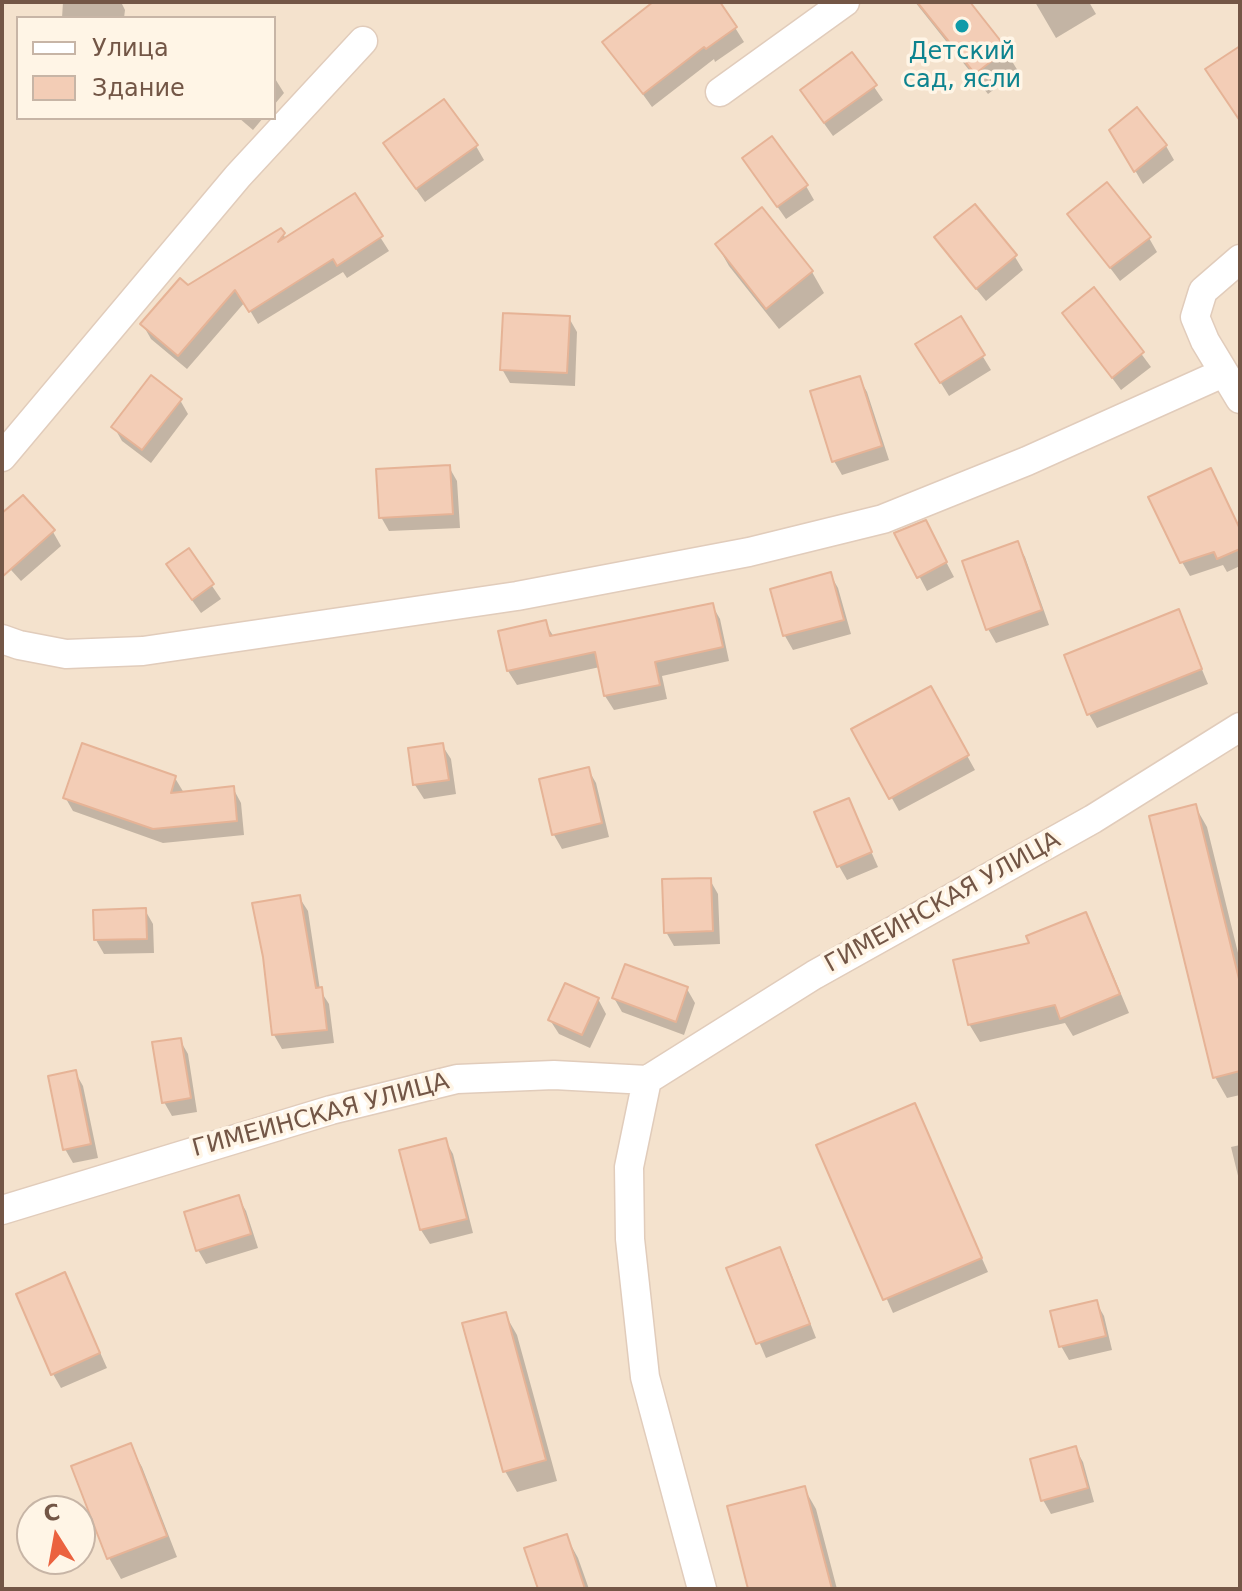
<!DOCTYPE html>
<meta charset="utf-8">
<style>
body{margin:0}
#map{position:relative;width:1242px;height:1591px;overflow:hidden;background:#fdf1df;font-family:"DejaVu Sans",sans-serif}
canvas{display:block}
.frame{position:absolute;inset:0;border:4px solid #735646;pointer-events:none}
.legend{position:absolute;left:16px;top:16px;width:260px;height:104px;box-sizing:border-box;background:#fff5e6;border:2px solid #c7b5a6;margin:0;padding:10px 14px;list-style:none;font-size:24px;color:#735646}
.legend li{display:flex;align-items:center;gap:16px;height:40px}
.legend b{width:40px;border:2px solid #c7b5a6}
.north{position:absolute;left:16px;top:1495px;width:80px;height:80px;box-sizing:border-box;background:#fff5e6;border:2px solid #c7b5a6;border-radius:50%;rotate:349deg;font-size:22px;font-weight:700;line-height:32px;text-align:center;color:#735646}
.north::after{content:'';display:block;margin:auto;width:28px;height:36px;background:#eb623f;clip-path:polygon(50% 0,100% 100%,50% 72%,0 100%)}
</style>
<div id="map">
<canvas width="1242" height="1591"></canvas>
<div class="frame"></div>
<ul class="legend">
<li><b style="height:10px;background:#fff"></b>Улица</li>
<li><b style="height:22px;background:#f3cdb6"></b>Здание</li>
</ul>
<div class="north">С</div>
</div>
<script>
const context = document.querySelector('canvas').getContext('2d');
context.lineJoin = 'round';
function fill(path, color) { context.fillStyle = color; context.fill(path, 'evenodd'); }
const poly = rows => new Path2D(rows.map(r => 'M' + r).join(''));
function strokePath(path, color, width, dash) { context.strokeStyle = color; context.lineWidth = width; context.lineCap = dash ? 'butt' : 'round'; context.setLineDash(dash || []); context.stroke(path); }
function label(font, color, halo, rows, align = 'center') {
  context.font = font + ' "DejaVu Sans",sans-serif'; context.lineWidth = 7; context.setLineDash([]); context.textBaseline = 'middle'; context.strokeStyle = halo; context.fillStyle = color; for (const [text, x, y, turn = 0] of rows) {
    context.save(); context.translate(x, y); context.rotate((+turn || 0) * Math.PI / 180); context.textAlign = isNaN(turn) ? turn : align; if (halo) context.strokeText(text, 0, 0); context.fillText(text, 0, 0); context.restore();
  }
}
fill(poly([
 [2,2,1240,2,1240,1589,2,1589],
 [18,18,274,18,274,118,18,118],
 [32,1511,80,1511,80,1559,32,1559]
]), '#f4e2cd');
fill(poly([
 [63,2,121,2,125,10,124,18,62,18],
 [657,2,719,2,744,42,715,62,714,59,652,107,605,42],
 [915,2,968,2,1005,50,1018,71,988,94],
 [1035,2,1089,2,1096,14,1056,38],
 [852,55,883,100,833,136,810,104],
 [274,77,284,93,274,105],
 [239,118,263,118,253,130],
 [1112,131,1166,146,1174,160,1143,184],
 [476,146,484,160,425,202,393,157],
 [744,159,806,186,814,200,786,219],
 [354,196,389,251,347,278,343,272,258,324,245,302,187,369,151,339,143,325,188,288,283,234,286,239],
 [762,210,812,272,824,293,779,329,729,266,717,245],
 [1070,215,1149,238,1157,252,1120,281],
 [937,238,1015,257,1023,270,986,301,945,251],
 [1094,290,1151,367,1121,390,1064,313],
 [569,318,577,332,575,386,510,383,502,369],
 [960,319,991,370,949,396,926,359],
 [859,378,867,392,889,460,842,475,834,461],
 [180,400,188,414,151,463,122,441,114,427],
 [449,467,457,481,460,528,389,531,381,517],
 [2,515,53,532,61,546,21,581,2,560],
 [1240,531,1240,566,1227,572,1223,565,1190,576,1182,562],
 [897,534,933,537,954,577,927,591],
 [1017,543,1025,557,1049,625,996,643,988,629],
 [188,551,221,599,201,613,177,579],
 [830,574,838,588,851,634,793,650,785,636,772,590],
 [712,605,720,619,729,661,662,676,667,699,614,710,605,696,600,667,517,685,508,671,545,623,554,637],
 [1178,612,1208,684,1097,728,1089,714],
 [930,689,975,770,899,811,854,730],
 [442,745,451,759,456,794,424,799,415,785],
 [588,769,596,783,609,837,562,849,554,835,541,780],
 [175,778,184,793,233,788,241,803,244,835,163,843,73,811,65,797],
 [848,800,878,867,847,880,839,866],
 [1195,806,1207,827,1240,961,1240,1095,1227,1098,1215,1077],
 [710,880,718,894,720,944,674,946,666,932],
 [299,897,308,911,320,990,329,1004,334,1043,282,1049,274,1035],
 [145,910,153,924,154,953,104,954,96,940],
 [1085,914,1095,932,1129,1013,1073,1036,1065,1023,980,1042,969,1024,1032,944],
 [687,989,695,1003,684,1035,622,1012,614,998],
 [598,999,606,1014,590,1048,559,1034,550,1020],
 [180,1040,188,1054,197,1112,172,1116,164,1102],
 [75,1072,83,1086,98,1158,73,1163,65,1149],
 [914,1106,988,1272,893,1313,819,1146],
 [445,1140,453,1154,473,1233,430,1244,421,1230,401,1151],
 [1240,1145,1240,1184,1231,1147],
 [238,1197,246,1211,258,1248,206,1264,198,1250],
 [779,1249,787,1263,816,1338,766,1358,728,1269],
 [72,1289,107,1368,61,1388,53,1374],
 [1096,1302,1104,1316,1112,1350,1069,1360,1061,1346],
 [505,1314,517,1335,557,1481,517,1492,505,1471],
 [130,1446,142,1467,177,1557,121,1579,109,1558],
 [1075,1448,1083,1462,1094,1502,1051,1514,1043,1500],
 [804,1488,816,1509,837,1589,750,1589],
 [566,1536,578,1558,589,1589,540,1589]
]), '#0003');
const building = poly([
 [653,2,720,2,737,27,706,49,704,47,643,94,602,42,653,2],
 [917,2,970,2,1007,49,975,74,917,2],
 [1240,46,1240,121,1205,69,1240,46],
 [852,52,877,85,824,123,800,90,852,52],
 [444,99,478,145,416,189,383,143,444,99],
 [1137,107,1167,145,1134,172,1109,130,1137,107],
 [772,136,808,185,777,207,742,158,772,136],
 [1107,182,1151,237,1110,268,1067,214,1107,182],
 [355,193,383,236,337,266,333,259,249,312,235,290,178,356,140,324,180,278,188,285,281,228,285,233,278,242,355,193],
 [975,204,1017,255,976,289,934,237,975,204],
 [762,207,813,271,766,309,715,244,762,207],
 [1094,287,1144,352,1112,378,1062,313,1094,287],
 [503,313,570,316,567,373,500,370,503,313],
 [961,316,985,355,940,383,915,344,961,316],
 [151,375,182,399,142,450,111,427,151,375],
 [860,376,882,446,832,462,810,391,860,376],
 [450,465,453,514,379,518,376,469,450,465],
 [1211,468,1240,529,1240,549,1217,559,1214,552,1180,563,1148,497,1211,468],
 [23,495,55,530,2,577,2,513,23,495],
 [926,520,947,562,917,578,894,533,926,520],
 [1018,541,1042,610,986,630,962,561,1018,541],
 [189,548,214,584,192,600,166,564,189,548],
 [831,572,844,620,783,636,770,589,831,572],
 [713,603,723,647,655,662,660,685,604,696,595,652,507,671,498,631,546,620,550,636,713,603],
 [1179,609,1202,669,1087,715,1064,655,1179,609],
 [931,686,969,755,889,799,851,729,931,686],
 [82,743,176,776,171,793,234,786,237,821,153,829,63,798,82,743],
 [443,743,449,780,413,785,408,748,443,743],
 [589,767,602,823,552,835,539,779,589,767],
 [849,798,872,852,837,867,814,812,849,798],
 [1196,804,1240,983,1240,1071,1213,1078,1149,816,1196,804],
 [711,878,713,931,664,933,662,879,711,878],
 [300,895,316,988,322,987,327,1030,272,1035,263,957,252,903,300,895],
 [146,908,147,939,94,940,93,910,146,908],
 [1086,912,1120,994,1060,1019,1055,1005,968,1025,953,960,1029,943,1026,936,1086,912],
 [625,964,688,987,676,1022,612,998,625,964],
 [565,983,599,998,582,1035,548,1020,565,983],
 [181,1038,191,1098,162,1103,152,1042,181,1038],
 [76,1070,91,1144,63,1150,48,1076,76,1070],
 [915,1103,982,1258,883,1300,816,1145,915,1103],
 [446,1138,467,1219,420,1230,399,1150,446,1138],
 [239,1195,251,1234,196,1251,184,1212,239,1195],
 [780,1247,810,1324,756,1344,726,1268,780,1247],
 [65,1272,100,1353,51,1375,16,1294,65,1272],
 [1097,1300,1106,1336,1059,1347,1050,1311,1097,1300],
 [506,1312,546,1460,503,1472,462,1323,506,1312],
 [131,1443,167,1536,107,1559,71,1466,131,1443],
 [1076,1446,1088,1488,1041,1501,1030,1459,1076,1446],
 [805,1486,832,1589,748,1589,727,1506,805,1486],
 [567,1534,585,1589,538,1589,524,1548,567,1534]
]);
fill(building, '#f3cdb6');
strokePath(building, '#e6b396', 2);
const minor = poly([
 [720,92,845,2],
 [1240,259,1203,291,1195,317,1205,341,1240,399],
 [2,457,238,176,363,41],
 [2,639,19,645,66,654,143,651,517,596,749,552,883,519,1027,461,1223,373],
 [2,1210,331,1110,457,1079,554,1075,647,1080],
 [702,1589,645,1377,630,1239,629,1167,647,1080,814,975,1093,819,1240,727]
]);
strokePath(minor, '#e1ccbb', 31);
strokePath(minor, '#fff', 28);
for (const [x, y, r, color] of [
 [962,26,8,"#0f9aa8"]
]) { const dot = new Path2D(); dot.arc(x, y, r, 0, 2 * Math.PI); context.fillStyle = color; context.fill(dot); strokePath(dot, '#fff5e6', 3); }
label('24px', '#0d838f', '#fff5e6', [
 ["Детский",962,53],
 ["сад, ясли",962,81]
]);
label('24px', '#735646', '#fff5e6', [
 ["ГИМЕИНСКАЯ УЛИЦА",943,903,-29],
 ["ГИМЕИНСКАЯ УЛИЦА",321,1116,-15]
]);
</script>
